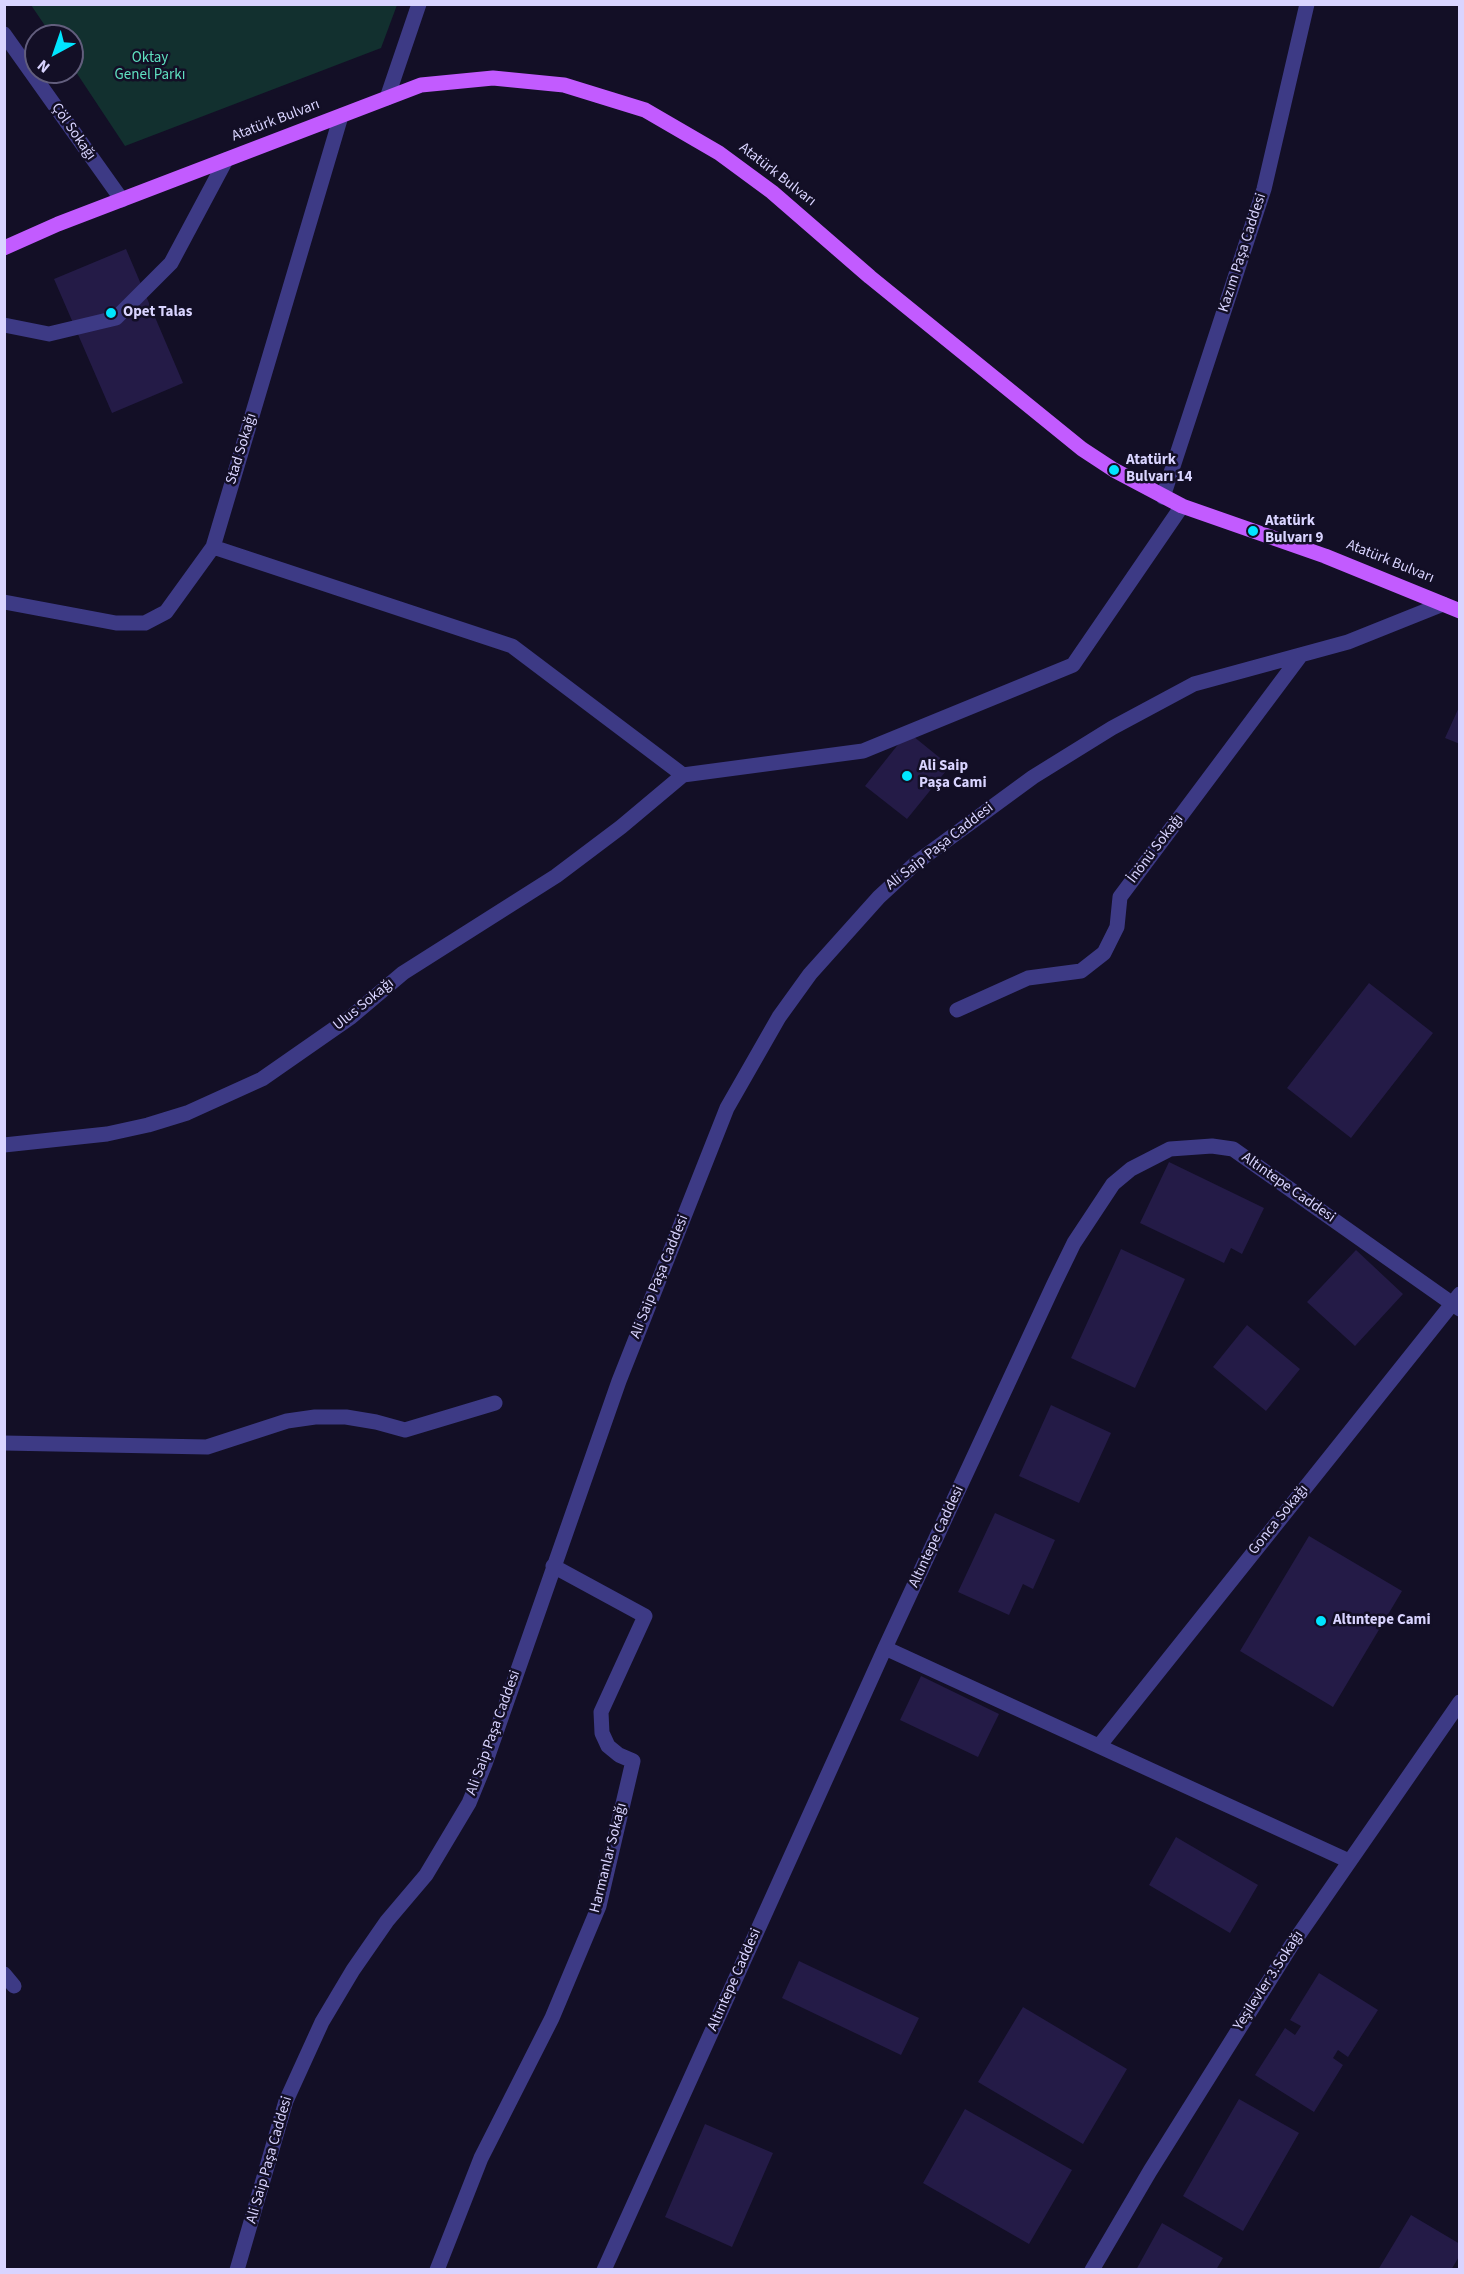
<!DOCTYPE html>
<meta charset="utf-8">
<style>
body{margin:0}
#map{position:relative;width:1464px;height:2274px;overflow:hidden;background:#130f26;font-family:"Source Sans 3",sans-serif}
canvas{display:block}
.frame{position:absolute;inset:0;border:6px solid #d9d4ff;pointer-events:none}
.north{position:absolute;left:24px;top:24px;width:60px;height:60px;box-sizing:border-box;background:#130f26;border:2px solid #625e7d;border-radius:50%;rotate:220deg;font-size:16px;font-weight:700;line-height:24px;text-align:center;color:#d9d4ff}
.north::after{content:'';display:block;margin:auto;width:21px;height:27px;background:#00e5ff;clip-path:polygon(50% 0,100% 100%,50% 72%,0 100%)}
</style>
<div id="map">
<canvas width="1464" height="2274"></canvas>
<div class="frame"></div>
<div class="north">N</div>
</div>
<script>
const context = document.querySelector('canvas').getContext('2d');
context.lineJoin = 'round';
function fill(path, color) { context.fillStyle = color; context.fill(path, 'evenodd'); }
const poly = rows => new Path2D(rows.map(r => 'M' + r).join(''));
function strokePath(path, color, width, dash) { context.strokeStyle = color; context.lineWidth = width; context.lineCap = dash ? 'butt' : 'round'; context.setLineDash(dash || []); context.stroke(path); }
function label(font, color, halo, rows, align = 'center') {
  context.font = font + ' "Source Sans 3",sans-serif'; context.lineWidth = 5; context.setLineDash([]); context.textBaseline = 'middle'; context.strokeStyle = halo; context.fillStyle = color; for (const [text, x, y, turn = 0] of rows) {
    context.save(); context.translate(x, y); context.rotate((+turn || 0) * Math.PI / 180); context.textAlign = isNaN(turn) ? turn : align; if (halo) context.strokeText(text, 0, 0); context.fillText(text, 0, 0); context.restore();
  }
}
fill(poly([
 [31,5,397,5,381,48,125,146,72,66,72,36,52,36]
]), '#12302f');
fill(poly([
 [126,249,183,383,112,413,54,279],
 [1460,705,1460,744,1445,738],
 [908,732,950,766,907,819,865,786],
 [1369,983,1433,1033,1351,1138,1287,1088],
 [1169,1162,1264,1208,1242,1254,1231,1248,1224,1263,1140,1223],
 [1121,1249,1185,1279,1135,1388,1071,1358],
 [1356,1250,1403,1294,1355,1346,1307,1302],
 [1247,1325,1300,1369,1266,1411,1213,1367],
 [1051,1405,1111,1433,1079,1503,1019,1476],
 [995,1513,1055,1540,1033,1589,1023,1584,1009,1615,958,1592],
 [1309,1536,1402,1591,1333,1707,1240,1651],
 [921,1676,999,1714,978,1757,900,1720],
 [1176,1837,1258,1885,1230,1933,1149,1885],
 [799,1961,919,2018,901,2055,782,1998],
 [1319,1973,1378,2010,1348,2057,1338,2050,1333,2058,1343,2065,1314,2112,1255,2075,1285,2028,1295,2035,1301,2026,1290,2020],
 [1023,2007,1127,2069,1083,2144,978,2082],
 [1239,2099,1299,2133,1243,2231,1183,2196],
 [965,2109,1072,2170,1029,2244,923,2183],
 [705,2124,773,2153,732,2247,665,2217],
 [1411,2215,1460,2244,1460,2255,1451,2270,1378,2270],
 [1162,2223,1223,2258,1216,2270,1136,2270]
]), '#241b47');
strokePath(poly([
 [4,34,122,200],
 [387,98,419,4],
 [4,325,49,334,116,318,171,263,226,160],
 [1163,497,1264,189,1307,4],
 [213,547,512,646,683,775,863,751,1073,665,1182,506],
 [4,602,116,623,145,623,166,612,213,547,341,116],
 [957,1010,1028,978,1081,971,1104,953,1117,927,1120,897,1301,655],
 [4,1145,107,1134,148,1125,187,1113,262,1079,351,1017,403,973,556,876,621,827,683,775],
 [4,1443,207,1447,287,1421,315,1417,346,1417,376,1422,405,1430,495,1403],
 [885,1648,1349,1861],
 [1099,1746,1460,1294],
 [4,1974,14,1986],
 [237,2270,286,2101,322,2022,353,1970,387,1921,426,1875,469,1803,485,1764,619,1381,727,1108,779,1017,810,974,879,897,917,862,1033,777,1112,728,1194,684,1348,642,1443,604],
 [437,2270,481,2158,552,2018,599,1906,633,1761,619,1755,608,1746,602,1733,601,1712,645,1616,553,1566],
 [604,2270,885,1648,1054,1284,1074,1243,1113,1184,1131,1169,1170,1149,1212,1146,1233,1149,1460,1309],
 [1092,2270,1150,2171,1291,1946,1460,1702]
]), '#3d3a85', 15);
strokePath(poly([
 [4,248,58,224,421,85,493,78,564,85,645,110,719,153,772,192,870,277,1082,449,1114,470,1182,506,1325,556,1460,611]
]), '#c25bff', 15);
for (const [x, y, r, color] of [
 [111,313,6,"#00e5ff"],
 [1114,470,6,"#00e5ff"],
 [1253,531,6,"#00e5ff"],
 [907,776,6,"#00e5ff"],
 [1321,1621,6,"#00e5ff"]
]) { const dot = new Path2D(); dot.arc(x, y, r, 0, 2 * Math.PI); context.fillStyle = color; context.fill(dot); strokePath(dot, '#130f26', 2); }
label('15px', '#5fe0c0', '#130f26', [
 ["Oktay",150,59],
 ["Genel Parkı",150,76]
]);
label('15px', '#d9d4ff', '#130f26', [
 ["Atatürk Bulvarı",276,121,-21],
 ["Çöl Sokağı",73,132,55],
 ["Atatürk Bulvarı",777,175,38],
 ["Kazım Paşa Caddesi",1243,253,-72],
 ["Stad Sokağı",242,449,-73],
 ["Atatürk Bulvarı",1390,562,22],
 ["Ali Saip Paşa Caddesi",940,847,-38],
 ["İnönü Sokağı",1156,849,-53],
 ["Ulus Sokağı",364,1005,-39],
 ["Altıntepe Caddesi",1288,1188,35],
 ["Ali Saip Paşa Caddesi",660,1277,-68],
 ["Gonca Sokağı",1279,1520,-51],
 ["Altıntepe Caddesi",937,1537,-65],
 ["Ali Saip Paşa Caddesi",494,1733,-70],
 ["Harmanlar Sokağı",609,1858,-76],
 ["Altıntepe Caddesi",735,1980,-66],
 ["Yeşilevler 3.Sokağı",1269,1981,-57],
 ["Ali Saip Paşa Caddesi",270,2160,-74]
]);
label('bold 15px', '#d9d4ff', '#130f26', [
 ["Opet Talas",123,313],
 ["Atatürk",1126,461],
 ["Bulvarı 14",1126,478],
 ["Atatürk",1265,522],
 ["Bulvarı 9",1265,539],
 ["Ali Saip",919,767],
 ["Paşa Cami",919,784],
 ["Altıntepe Cami",1333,1621]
], 'left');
</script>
